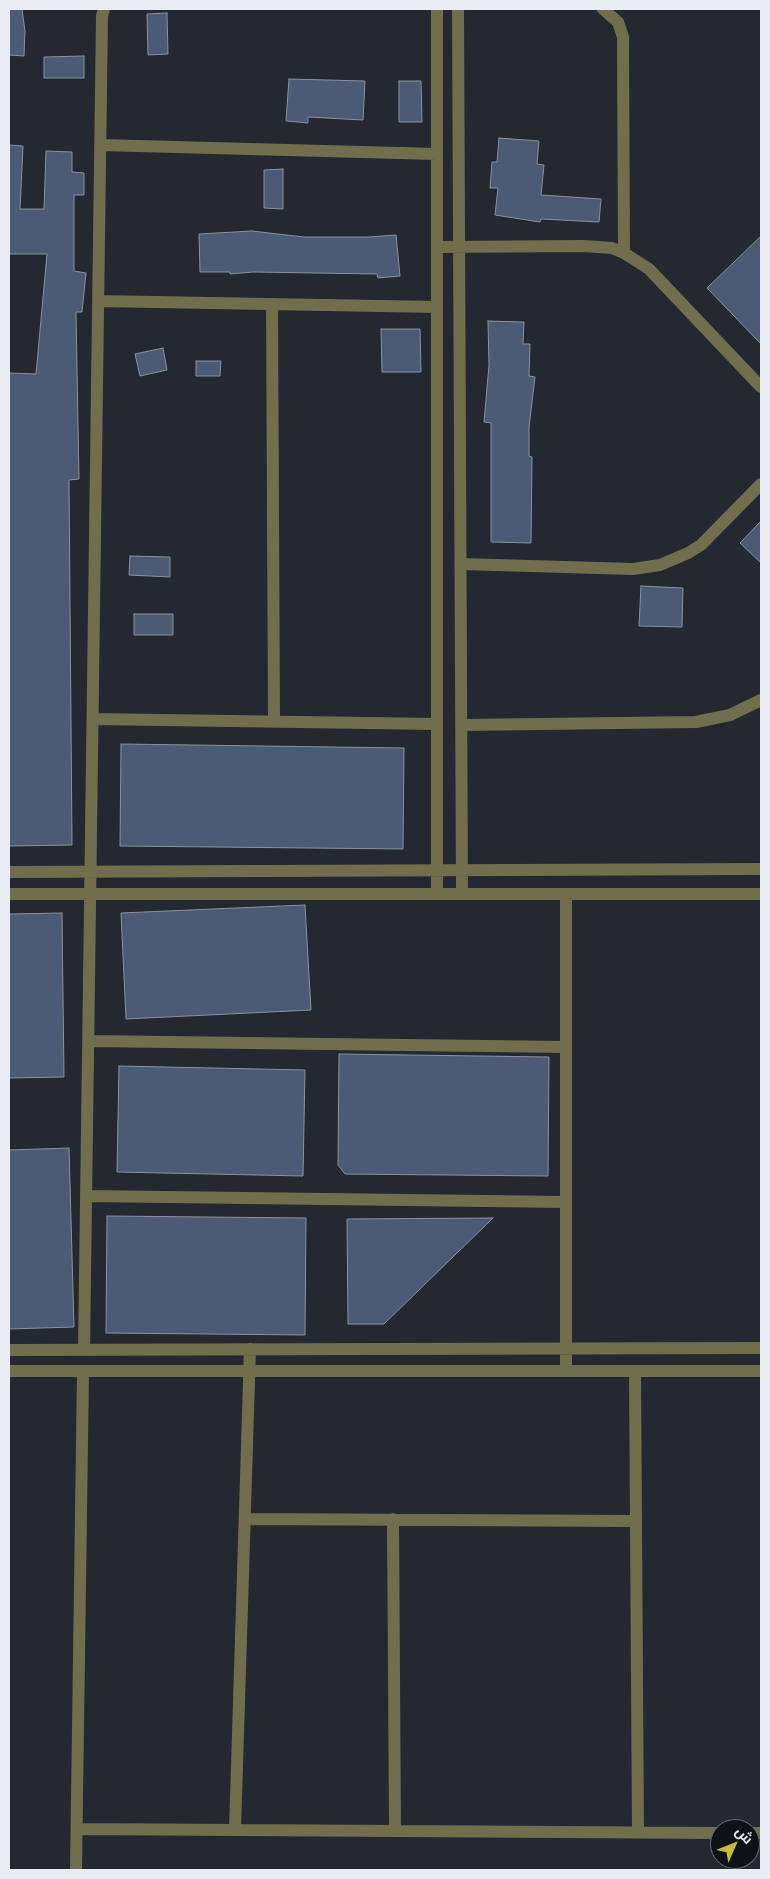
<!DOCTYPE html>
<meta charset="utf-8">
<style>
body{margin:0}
#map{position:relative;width:770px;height:1879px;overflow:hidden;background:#232831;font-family:Literata,Cairo,serif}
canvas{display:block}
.frame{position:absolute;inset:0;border:10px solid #eaedf3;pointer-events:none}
.north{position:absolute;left:710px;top:1819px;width:50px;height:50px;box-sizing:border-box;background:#0e1115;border:1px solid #66696e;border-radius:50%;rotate:46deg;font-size:14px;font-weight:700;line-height:20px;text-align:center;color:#eaedf3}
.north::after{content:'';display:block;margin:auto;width:18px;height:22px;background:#c6bc3c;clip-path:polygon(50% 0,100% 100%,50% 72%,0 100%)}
</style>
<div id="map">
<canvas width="770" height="1879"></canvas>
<div class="frame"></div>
<div class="north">ش</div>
</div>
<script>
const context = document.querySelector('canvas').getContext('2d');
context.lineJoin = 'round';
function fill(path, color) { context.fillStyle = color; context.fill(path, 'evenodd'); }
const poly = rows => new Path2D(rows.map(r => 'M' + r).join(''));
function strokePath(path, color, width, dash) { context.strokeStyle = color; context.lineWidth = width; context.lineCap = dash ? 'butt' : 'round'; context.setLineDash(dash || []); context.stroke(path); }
const building = poly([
 [9,9,22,9,25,31,24,56,9,55,9,9],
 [167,13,168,54,148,55,147,14,167,13],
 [84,56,84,78,44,78,44,57,84,56],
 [289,79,365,81,363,120,308,117,308,123,286,121,289,79],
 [399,81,421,81,422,122,399,122,399,81],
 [499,138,539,141,537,164,544,165,541,195,601,199,599,222,541,219,540,222,495,215,498,188,490,188,492,162,497,162,499,138],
 [9,145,23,146,20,209,44,209,46,151,72,152,72,172,84,173,84,195,74,195,74,271,86,273,82,312,76,312,79,479,69,480,72,845,9,846,9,373,36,374,47,254,9,254,9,145],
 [283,169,283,209,264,208,264,170,283,169],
 [252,231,304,237,368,237,396,235,400,276,378,278,377,274,253,272,230,274,230,272,200,272,199,234,252,231],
 [761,236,761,344,707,288,761,236],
 [488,321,524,322,523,344,530,344,529,376,535,377,529,427,529,456,532,457,531,543,491,542,491,423,484,422,489,365,488,321],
 [381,329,420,329,421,372,382,372,381,329],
 [163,348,167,370,140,376,135,354,163,348],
 [196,361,221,361,220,376,196,376,196,361],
 [761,521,761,563,740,543,761,521],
 [130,556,170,557,170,577,129,575,130,556],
 [641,586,683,588,682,627,639,626,641,586],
 [134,614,173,614,173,635,134,635,134,614],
 [121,744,404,748,403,849,120,846,121,744],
 [305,905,311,1010,126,1019,121,913,305,905],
 [62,913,64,1077,9,1078,9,914,62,913],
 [339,1054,549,1057,548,1176,345,1174,338,1165,339,1054],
 [119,1066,305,1070,303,1176,117,1172,119,1066],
 [69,1148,74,1327,9,1329,9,1150,69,1148],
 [107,1216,306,1218,305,1335,106,1333,107,1216],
 [493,1218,384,1324,348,1324,347,1219,493,1218]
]);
fill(building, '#4b5b76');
strokePath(building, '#8b929c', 1);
strokePath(poly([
 [458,9,462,894],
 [603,9,618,22,623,37,624,253],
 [100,145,437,154],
 [437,247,584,246,612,248,624,253,649,269,761,387],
 [98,301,437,307],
 [272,304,274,722],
 [461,564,633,569,660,565,688,553,701,545,761,484],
 [93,719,437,724],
 [461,725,696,722,730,715,761,700],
 [9,872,761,869],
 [9,894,761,894],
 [437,894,437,9],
 [566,894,566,1371],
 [89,1041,566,1047],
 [86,1196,566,1202],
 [9,1350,761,1348],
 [84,1350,102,16,104,9],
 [9,1371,761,1371],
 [635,1371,638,1832],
 [245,1519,636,1521],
 [393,1519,395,1831],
 [77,1829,720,1833],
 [235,1830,250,1349],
 [750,1833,761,1833],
 [76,1870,83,1371]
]), '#716e4d', 12);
</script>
